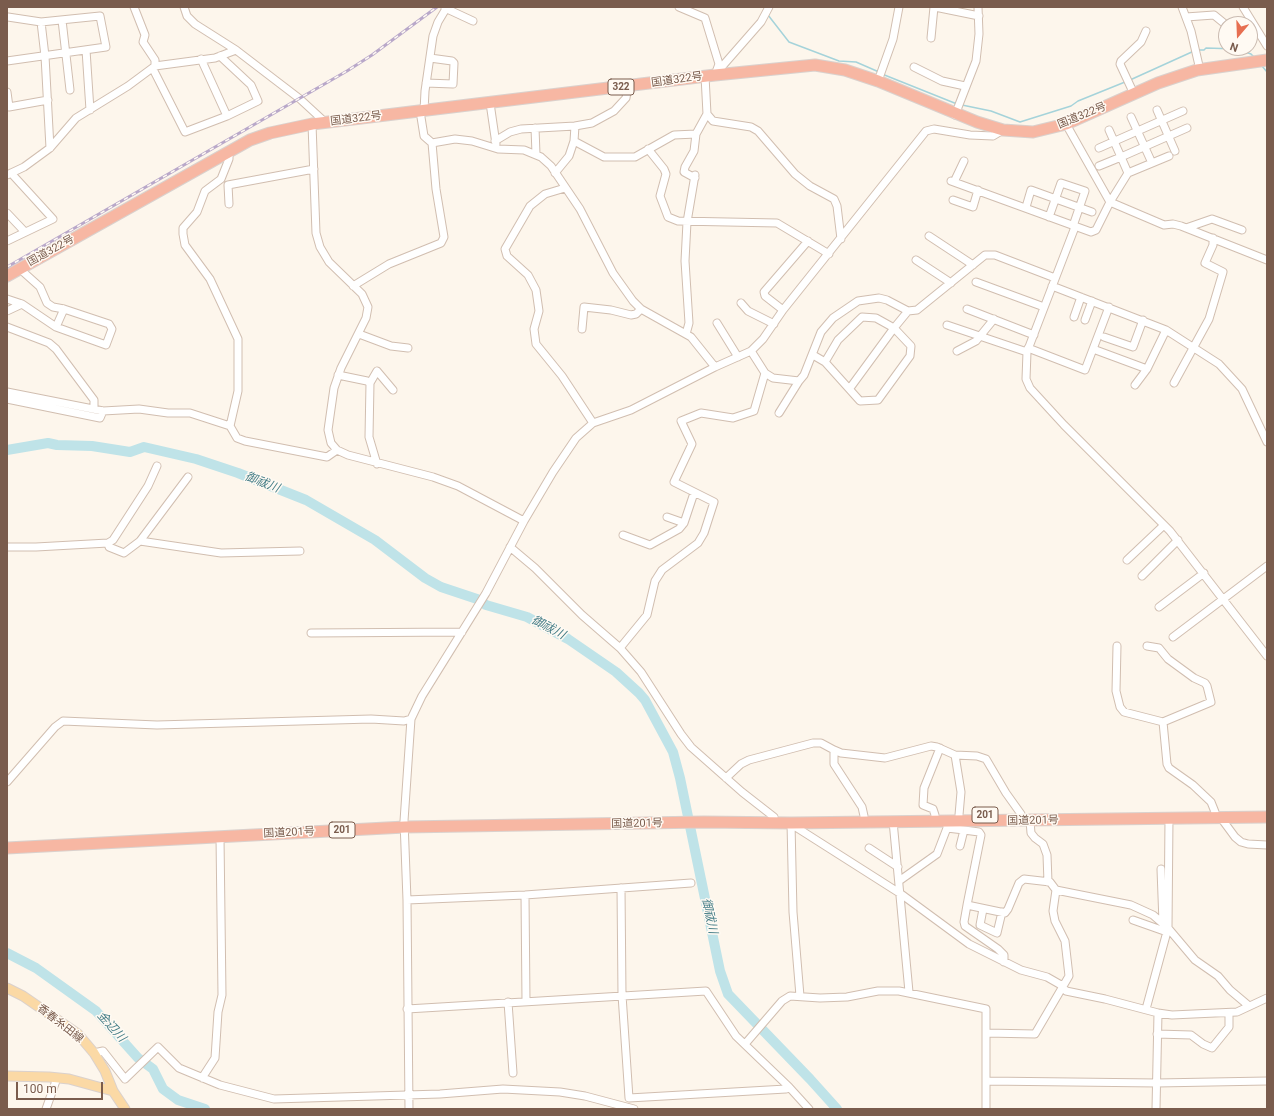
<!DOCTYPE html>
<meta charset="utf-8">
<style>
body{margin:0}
#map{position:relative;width:1274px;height:1116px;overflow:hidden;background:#fdf6ec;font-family:Roboto,sans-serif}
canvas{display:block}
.frame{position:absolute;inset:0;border:8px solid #7a5c4d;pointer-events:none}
.north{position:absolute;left:1218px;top:16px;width:40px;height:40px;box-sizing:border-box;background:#fffaf3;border:1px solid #cabbb1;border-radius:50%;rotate:199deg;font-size:11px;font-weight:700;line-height:16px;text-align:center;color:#7a5c4d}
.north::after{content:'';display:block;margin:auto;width:14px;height:18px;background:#e76f51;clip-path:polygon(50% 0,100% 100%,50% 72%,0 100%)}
.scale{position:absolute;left:16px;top:1082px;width:87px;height:18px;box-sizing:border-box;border:2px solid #7a5c4d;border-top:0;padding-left:5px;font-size:12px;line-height:14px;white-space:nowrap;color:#7a5c4d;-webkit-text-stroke:3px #fffaf3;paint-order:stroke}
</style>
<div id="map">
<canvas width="1274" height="1116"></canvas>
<div class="frame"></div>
<div class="north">N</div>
<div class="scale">100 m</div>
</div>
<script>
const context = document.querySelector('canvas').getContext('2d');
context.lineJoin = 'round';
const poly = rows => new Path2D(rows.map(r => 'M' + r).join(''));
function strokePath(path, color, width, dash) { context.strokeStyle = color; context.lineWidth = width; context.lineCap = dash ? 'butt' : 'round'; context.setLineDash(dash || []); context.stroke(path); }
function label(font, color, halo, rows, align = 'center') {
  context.font = font + ' Roboto,"Noto Sans JP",sans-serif'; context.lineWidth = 3; context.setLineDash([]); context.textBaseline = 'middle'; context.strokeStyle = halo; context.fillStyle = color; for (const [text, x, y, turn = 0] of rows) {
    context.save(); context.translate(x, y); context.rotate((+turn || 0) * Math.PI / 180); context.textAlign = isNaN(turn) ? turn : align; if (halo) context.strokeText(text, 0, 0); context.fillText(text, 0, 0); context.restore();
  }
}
strokePath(poly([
 [768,15,789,42,839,61,856,62,879,72],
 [1197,50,1204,50,1206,48,1237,49,1251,54,1254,57],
 [1262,66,1267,72],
 [882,74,957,104],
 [1130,80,1194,51],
 [962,105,991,111,1020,122,1071,106,1078,101,1125,82]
]), '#a5d3da', 1.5);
strokePath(poly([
 [7,450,48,443,57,445,92,446,130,452,144,447,196,459,238,473,306,500,375,540,425,578,441,587,477,599,486,605,527,617,568,639,616,672,639,693,645,700,673,752,680,778,720,971,728,994,810,1079,837,1109],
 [7,953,36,968,96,1011,138,1058,153,1069,163,1089,178,1100,205,1109]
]), '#bfe3e8', 10);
const minor = poly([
 [134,7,145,35,143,42,155,60,155,66],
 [184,7,187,16,195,24,236,50,300,99,326,123],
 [679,7,705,18,719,64,715,75],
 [935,7,979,16],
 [1182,7,1191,31,1200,70],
 [1243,7,1267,46],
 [445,8,473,21],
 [1186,17,1214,15,1225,24],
 [62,20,70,90],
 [41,22,45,56,50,148],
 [931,38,934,7],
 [86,50,90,110],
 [201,59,227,116],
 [7,61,106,47,100,16,41,22,8,17],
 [914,67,942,81,965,86],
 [153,69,185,132,227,116,258,101,251,85,220,56],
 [719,70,761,22,769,7],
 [705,76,707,114,713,121,751,127,758,131,795,174,810,186,834,199,837,206,841,239],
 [878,81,893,39,899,7],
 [426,83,453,84,454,63,452,61,430,58],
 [7,92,9,107,48,100],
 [1134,94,1120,64,1121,61,1141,42,1146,31],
 [490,103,496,144],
 [1157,110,1175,151],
 [424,111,425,91,433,36,438,22,447,7],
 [955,115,976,61,979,34,978,7],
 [1131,117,1152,163],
 [312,124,316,233,320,247,329,262,362,294,368,307,366,318,341,368,334,388,328,430,331,443,337,450,348,455,433,477,458,486,524,521],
 [1066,124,1110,202,1164,225,1173,224,1181,226,1267,260],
 [575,126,592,123,614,111,626,98,628,86],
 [535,128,536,154],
 [495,141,510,132,521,129,575,126,574,141],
 [432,143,455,139,472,141,498,149,524,150,541,157,551,166,580,209,613,273,633,301,641,309,691,337,715,367],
 [1099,148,1183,111],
 [648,149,664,169,666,174,660,196,668,217,678,221,777,223,829,254],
 [229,151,229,159,221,179,205,191,197,212,183,228,183,234,185,245,210,279,238,339,238,391,230,426],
 [1099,166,1121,157,1109,130],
 [555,173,569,156,574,141,604,157,635,157,674,135,696,134,707,114],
 [1128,173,1121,157,1187,128],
 [7,175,24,167,50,148,76,118,128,86,155,66,215,58,236,50],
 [695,178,684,172,685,167,694,151,696,134],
 [951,181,1091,232,1096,230,1110,202,1128,173,1169,156],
 [954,182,964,161],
 [565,188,545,194,530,206,505,249,507,256,528,275,536,290,539,311,534,329,536,344,562,376,593,423],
 [953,200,973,207,978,190],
 [229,204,228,185,314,169],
 [1026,207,1031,190,1092,212],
 [7,213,25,232],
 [1049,217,1061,183,1085,191,1073,226],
 [1075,227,1027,352,1026,379,1030,388,1064,425,1170,531,1267,656],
 [1186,228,1212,219,1242,230],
 [929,236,973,265],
 [7,241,53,219,11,173],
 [916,260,951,283],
 [20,269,40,287,47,303,53,307,64,309,109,324,112,329,106,345,56,327,22,304],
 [976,282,1044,307],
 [353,286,389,264,441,243,444,237,436,189,432,143,424,136,420,111],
 [1052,286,1166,330,1219,364,1242,389,1267,442],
 [7,299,22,304,7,311],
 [741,303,748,311,774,324],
 [967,309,1034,335],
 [783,310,765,296,764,292,808,241],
 [1074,317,1081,297],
 [1085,320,1092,301],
 [717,323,738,357],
 [947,325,1027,352],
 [7,327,49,343,56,349,94,400,94,409],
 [56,327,64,309],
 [582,329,584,307,611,310,631,315,636,314,641,309],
 [359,334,391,346,408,348],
 [686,334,689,323,685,261,687,222,695,175],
 [1104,337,1133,347,1143,320],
 [1028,348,1085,370,1109,307],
 [1093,349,1147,369],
 [751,351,765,373,773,378,799,381,804,375,821,332,833,318,858,301,879,298,887,300,908,311,917,310,985,255,995,255,1055,278],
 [957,351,976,341,994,319],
 [813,355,825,362,860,401,878,400,910,356,911,346,894,328,908,311],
 [825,362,838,340,862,317,876,318,894,328,850,388],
 [338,375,367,381,370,383,369,437,377,464],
 [370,383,377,371,393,390],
 [1174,383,1209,319,1223,272,1205,263,1213,245,1213,238],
 [1135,385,1147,369,1166,330],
 [7,392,103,411,139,409,168,413,190,413,230,426,237,438,245,441,327,457,337,450],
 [7,399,100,418,103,411],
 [779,413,799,381],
 [667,517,684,523],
 [623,535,650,545,679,529,684,523,694,493],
 [140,541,221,553,300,551],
 [108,543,109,547,124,553,140,541,188,477],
 [7,547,36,547,108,543,113,540,148,486,157,466],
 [510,547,535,568,582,615,620,648,641,672,681,734,691,747,742,792,774,817],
 [1127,560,1164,525],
 [1142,576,1178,540],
 [1159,607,1204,573],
 [311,633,462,632],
 [1173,637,1267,566],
 [1117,646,1116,691,1120,707,1124,712,1163,722,1167,764,1169,768,1193,785,1211,802,1215,812],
 [1147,646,1159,648,1168,659,1194,678,1205,683,1207,686,1211,702,1163,722],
 [620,648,647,615,655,581,662,570,698,543,704,533,714,502,674,482,692,444,681,421,701,413,733,418,754,411,765,373],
 [834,750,841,753,885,758,931,746,937,747,955,755,977,756,986,759,1006,793,1021,814],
 [955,755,961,792,959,815],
 [726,778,741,764,749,760,813,743,821,743,834,750,834,764,862,807,864,816],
 [7,782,55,727,63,721,157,725,371,719,404,721,411,719],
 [935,815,933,809,923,805,924,788,940,748],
 [1221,818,1235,837,1241,842,1248,844,1267,845],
 [893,821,909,992],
 [1030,821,1031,833,1035,838,1043,844,1047,855,1048,882],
 [791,823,793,912,800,996],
 [791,824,901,894,969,944,1021,970,1047,977,1061,985,1066,991,1105,999,1158,1013,1172,1015,1237,1012,1267,998],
 [947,828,964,830,960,846],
 [964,830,979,832,981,835,967,905,1005,913,1008,909,1019,883,1024,879,1050,882,1056,890,1131,905,1153,915,1168,928,1195,960,1218,976,1230,990,1249,1006],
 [869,848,898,867],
 [1161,869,1163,923],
 [899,881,937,854,947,828,947,821],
 [621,888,622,995,629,1098,786,1089,789,1087],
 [525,895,526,1001],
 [407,900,525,895,691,883],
 [967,905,964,922,965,926,998,949,1004,955,1004,962],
 [983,909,980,925,997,933,1002,912],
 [1133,920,1167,932],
 [508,1002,513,1073],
 [407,1009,706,991,736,1036,789,1087,809,1109],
 [1146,1009,1168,928,1169,819],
 [986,1033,1035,1034,1069,976,1065,941,1055,921,1053,911,1056,890],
 [1157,1034,1191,1035,1203,1044,1212,1048,1229,1027,1229,1013],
 [745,1044,782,1001,790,996,820,998,847,997,878,991,899,991,986,1009,986,1109],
 [94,1053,103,1051,125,1079,158,1047,179,1068,220,1085,274,1099,440,1094,503,1089,560,1092,585,1096,634,1109],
 [202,1078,215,1058,218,1012,222,995,220,837],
 [986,1081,1157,1083,1267,1081],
 [46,1109,57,1078],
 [409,1109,407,900,404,821,411,719,422,696,486,593,524,521,553,472,576,438,593,423,631,410,715,367,751,351,763,339,783,310,926,131,934,129,970,135,993,136,1003,130],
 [1156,1109,1158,1013]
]);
const major = poly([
 [7,988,23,996,78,1034,94,1053,105,1071,113,1091,125,1109],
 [7,1076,49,1077,69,1079,113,1091]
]);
const highway = poly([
 [7,276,250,140,270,133,312,124,715,75,815,65,845,70,878,81,977,122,1003,130,1033,132,1066,124,1158,83,1197,70,1267,60],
 [7,848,405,827,704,822,791,823,1267,817]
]);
strokePath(minor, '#d1beb0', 9);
strokePath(major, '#dad1cd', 11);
strokePath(highway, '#dad1cd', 13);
strokePath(minor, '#fff', 7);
strokePath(major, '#fbd9a5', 9);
strokePath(highway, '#f7b7a3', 11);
const rail = poly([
 [7,267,347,71,372,55,437,7]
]);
strokePath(rail, '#b9a8c9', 3);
strokePath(rail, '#fffaf3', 1.5, [4.5]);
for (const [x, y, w] of [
 [621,87,26],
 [985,815,26],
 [342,830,26]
]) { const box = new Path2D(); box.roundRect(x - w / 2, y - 8, w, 16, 3); context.fillStyle = '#fffaf3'; context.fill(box); strokePath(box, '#7a5c4d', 1); }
label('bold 10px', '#7a5c4d', null, [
 ["322",621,87],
 ["201",985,815],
 ["201",342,830]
]);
label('11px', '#7a5c4d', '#fffaf3', [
 ["国道322号",677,80,-8],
 ["国道322号",1082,116,-22],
 ["国道322号",356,119,-7],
 ["国道322号",51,251,-29],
 ["国道201号",1033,821,-1],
 ["国道201号",637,824,-1],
 ["国道201号",289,833,-3],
 ["香春糸田線",60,1024,38]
]);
label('italic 12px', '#437c86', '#fffaf3', [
 ["御祓川",262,483,21],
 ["御祓川",548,628,28],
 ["御祓川",709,916,78],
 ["金辺川",111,1027,48]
]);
</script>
